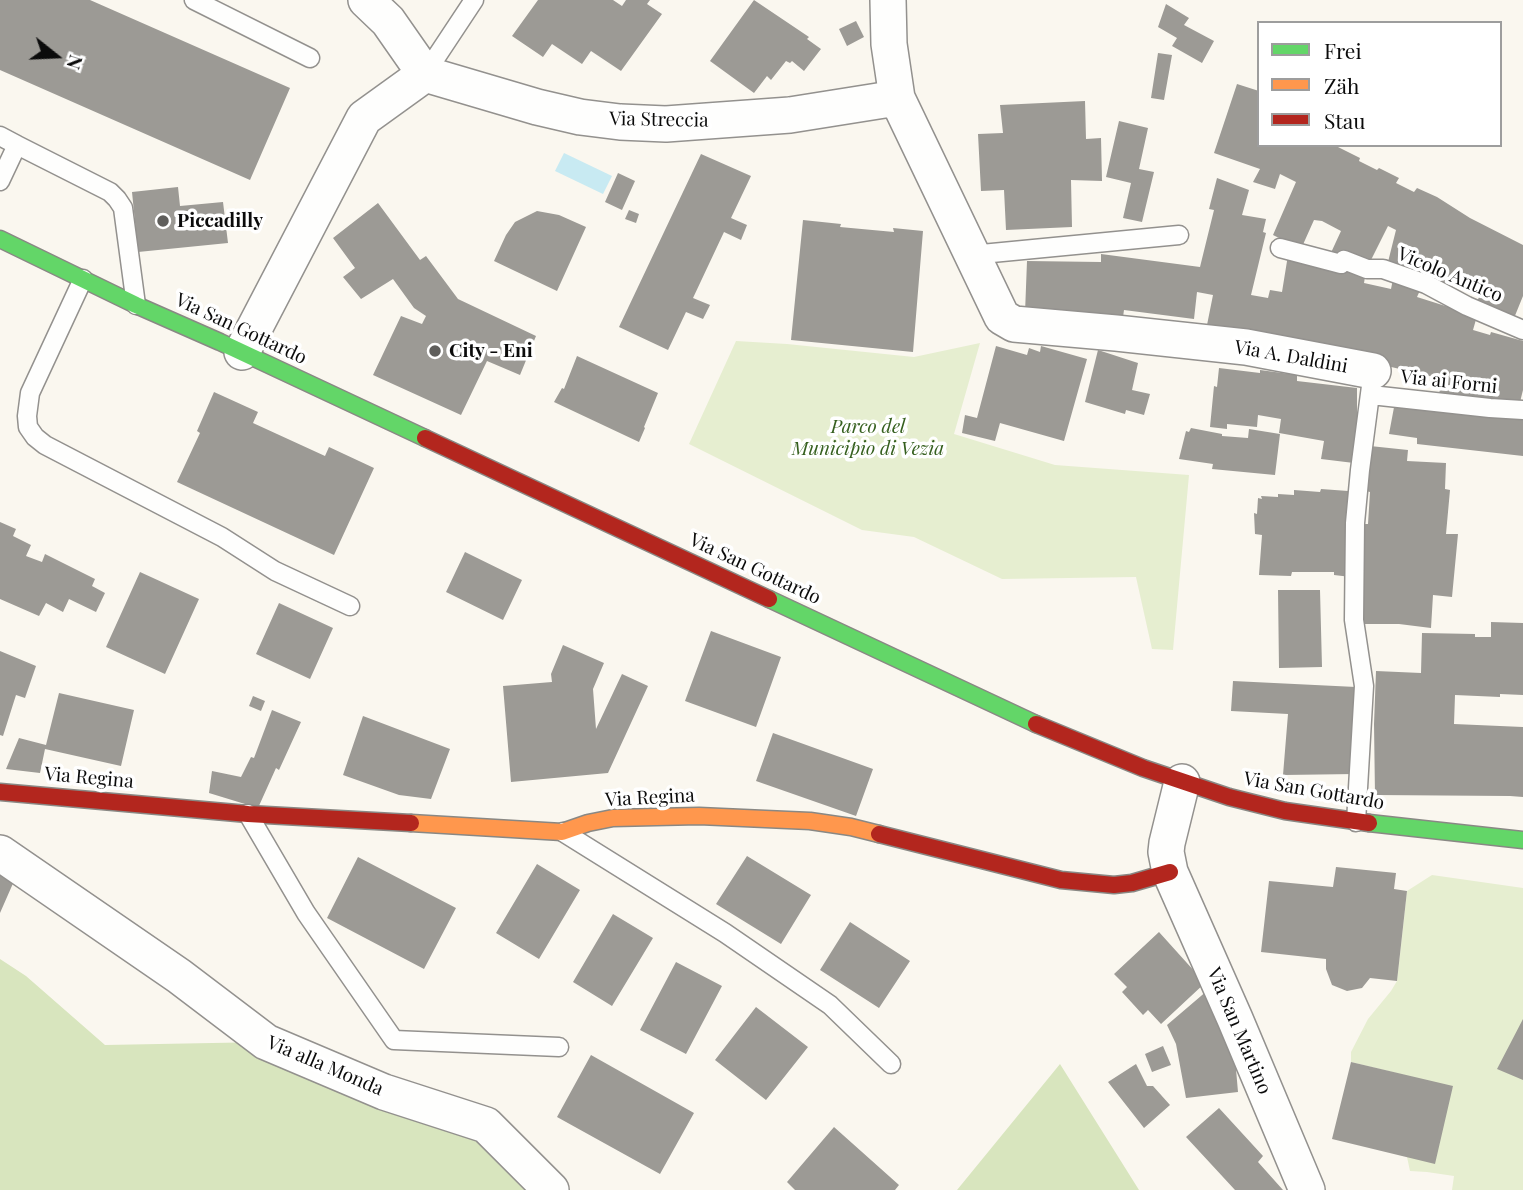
<!DOCTYPE html>
<meta charset="utf-8">
<style>
body{margin:0}
#map{position:relative;width:1523px;height:1190px;overflow:hidden;background:#faf7ef;font-family:"Playfair Display",serif}
canvas{display:block}
.legend{position:absolute;left:1257px;top:21px;width:245px;height:126px;box-sizing:border-box;background:#fff;border:2px solid #9d9d9d;margin:0;padding:9px 12px;list-style:none;font-size:21px;color:#0b0b0b}
.legend li{display:flex;align-items:center;gap:14px;height:35px}
.legend b{width:35px;border:2px solid #9d9d9d}
.north{position:absolute;left:21px;top:21px;width:70px;height:70px;-webkit-text-stroke:5px #fff;paint-order:stroke;rotate:108deg;font-size:19px;font-weight:700;line-height:28px;text-align:center;color:#0b0b0b}
.north::after{content:'';display:block;margin:auto;width:24px;height:32px;background:#0b0b0b;clip-path:polygon(50% 0,100% 100%,50% 72%,0 100%)}
</style>
<div id="map">
<canvas width="1523" height="1190"></canvas>
<ul class="legend">
<li><b style="height:9px;background:#63d668"></b>Frei</li>
<li><b style="height:9px;background:#ff974d"></b>Zäh</li>
<li><b style="height:9px;background:#b3261e"></b>Stau</li>
</ul>
<div class="north">N</div>
</div>
<script>
const context = document.querySelector('canvas').getContext('2d');
context.lineJoin = 'round';
function fill(path, color) { context.fillStyle = color; context.fill(path, 'evenodd'); }
const poly = rows => new Path2D(rows.map(r => 'M' + r).join(''));
function strokePath(path, color, width, dash) { context.strokeStyle = color; context.lineWidth = width; context.lineCap = dash ? 'butt' : 'round'; context.setLineDash(dash || []); context.stroke(path); }
function label(font, color, halo, rows, align = 'center') {
  context.font = font + ' "Playfair Display",serif'; context.lineWidth = 7; context.setLineDash([]); context.textBaseline = 'middle'; context.strokeStyle = halo; context.fillStyle = color; for (const [text, x, y, turn = 0] of rows) {
    context.save(); context.translate(x, y); context.rotate((+turn || 0) * Math.PI / 180); context.textAlign = isNaN(turn) ? turn : align; if (halo) context.strokeText(text, 0, 0); context.fillText(text, 0, 0); context.restore();
  }
}
fill(poly([
 [736,341,787,344,914,357,980,343,954,434,1055,465,1189,475,1173,650,1152,649,1136,577,1002,579,914,537,862,530,689,444],
 [1432,875,1523,888,1523,1190,1452,1190,1454,1176,1427,1172,1410,1171,1407,1157,1453,1087,1351,1062,1351,1052,1368,1019,1391,991,1397,981,1407,891]
]), '#e6eed0');
fill(poly([
 [0,959,26,976,105,1045,266,1042,486,1125,551,1190,0,1190],
 [1060,1064,1139,1190,957,1190]
]), '#d8e5be');
fill(poly([
 [564,153,612,176,603,194,555,171]
]), '#c8eaf2');
fill(poly([
 [0,0,90,0,290,88,250,180,0,70],
 [538,0,613,0,622,6,626,0,650,0,647,4,662,14,621,71,591,51,582,64,552,44,543,57,512,36],
 [754,0,809,37,807,39,821,49,804,71,792,61,790,63,786,61,771,80,767,76,754,93,710,61],
 [1166,4,1189,18,1184,25,1214,41,1202,63,1172,46,1177,38,1158,27],
 [856,21,864,37,847,46,839,29],
 [1158,53,1172,55,1164,100,1151,98],
 [1237,84,1259,91,1259,145,1334,145,1360,158,1359,161,1377,170,1379,168,1399,178,1396,183,1414,192,1417,188,1437,197,1470,218,1523,245,1523,296,1512,323,1475,306,1480,295,1388,262,1396,230,1388,226,1367,268,1329,257,1341,231,1322,221,1314,220,1301,249,1273,235,1296,182,1280,174,1275,189,1253,182,1260,169,1214,153],
 [1085,101,1086,139,1101,138,1102,181,1071,180,1072,227,1006,230,1004,190,981,191,978,134,1003,133,1000,105],
 [1119,121,1148,128,1139,169,1154,172,1142,222,1123,218,1131,183,1106,177],
 [701,154,751,176,731,218,747,225,741,240,724,232,693,298,710,305,703,319,686,312,668,350,619,327],
 [618,173,635,181,622,210,605,202],
 [1217,178,1249,190,1242,215,1266,219,1263,232,1266,233,1251,295,1268,298,1270,290,1282,292,1288,255,1366,271,1364,283,1391,289,1393,279,1422,286,1417,297,1477,316,1473,330,1490,335,1491,332,1523,341,1523,390,1519,406,1438,399,1442,379,1366,361,1205,335,1213,295,1197,292,1194,319,1124,310,1123,317,1025,313,1027,261,1101,262,1101,254,1200,267,1214,210,1209,209],
 [178,187,180,206,223,202,228,243,138,252,132,192],
 [378,203,420,260,426,256,458,299,536,336,520,375,487,361,461,415,373,375,401,316,422,324,426,316,414,308,393,279,361,299,343,277,355,268,333,238],
 [629,210,639,214,636,223,625,219],
 [537,211,559,215,586,227,557,291,494,261,506,235,515,222],
 [803,220,841,224,840,227,894,232,893,228,923,231,913,352,791,340],
 [996,346,1027,355,1029,348,1040,352,1041,346,1087,359,1064,441,1000,423,995,441,962,433,965,415,977,418],
 [1098,350,1138,363,1132,390,1150,394,1144,415,1126,410,1125,414,1085,402],
 [577,356,658,393,644,427,645,428,639,442,554,402,562,388,564,389],
 [1219,368,1260,373,1260,370,1297,375,1297,381,1357,388,1357,444,1354,463,1321,459,1324,441,1279,433,1281,419,1258,415,1257,427,1227,424,1227,429,1210,427,1214,386,1217,387],
 [214,392,258,412,253,423,325,456,329,447,374,468,334,555,177,482,200,433,197,431],
 [1395,402,1523,415,1523,456,1417,444,1417,438,1389,434],
 [1191,428,1222,434,1222,436,1248,438,1249,429,1280,434,1275,475,1212,469,1213,464,1179,459,1186,431,1189,432],
 [1370,446,1408,450,1407,461,1446,463,1445,489,1450,490,1446,534,1458,534,1452,597,1433,595,1431,628,1399,624,1360,624,1361,524,1368,524,1370,492,1366,491],
 [1321,489,1348,491,1351,577,1334,575,1334,572,1292,572,1291,576,1259,575,1262,535,1255,534,1254,513,1257,514,1258,498,1262,499,1261,496,1278,497,1278,494,1294,495,1294,490,1320,492],
 [0,522,16,529,13,536,31,545,26,556,42,562,45,554,95,579,92,586,105,593,96,612,69,599,63,612,46,603,39,616,0,599],
 [465,552,522,580,503,620,446,592],
 [140,572,199,599,165,674,106,647],
 [1278,590,1320,590,1322,667,1279,668],
 [279,603,333,628,310,679,256,654],
 [1491,622,1523,623,1523,695,1500,694,1500,697,1455,695,1454,724,1523,727,1523,797,1510,796,1375,795,1374,724,1376,671,1421,673,1422,633,1475,634,1475,637,1491,637],
 [711,631,781,657,756,727,685,701],
 [563,645,604,663,593,689,596,729,622,674,648,686,608,773,511,782,503,686,552,682,551,674],
 [0,651,36,666,25,698,16,695,3,736,0,735],
 [1233,681,1356,687,1355,774,1283,775,1288,714,1231,711],
 [59,693,134,710,121,766,45,749,40,773,6,769,19,738,46,745],
 [253,696,265,701,261,711,249,706],
 [272,710,301,722,279,770,276,768,258,808,209,793,212,771,241,777,251,757,254,758],
 [363,716,450,749,431,799,399,795,343,775],
 [773,733,873,769,856,816,756,781],
 [747,856,811,895,781,944,716,904],
 [358,857,456,908,424,969,327,918],
 [0,863,18,872,0,913],
 [537,864,580,890,539,959,496,933],
 [1336,867,1396,873,1394,889,1407,891,1397,981,1370,978,1362,988,1347,991,1332,985,1326,969,1326,959,1261,952,1269,881,1333,887],
 [613,914,653,938,612,1006,573,982],
 [850,922,910,961,879,1008,820,970],
 [1159,932,1205,983,1161,1024,1148,1010,1143,1015,1122,992,1127,987,1114,974],
 [676,962,722,986,686,1054,640,1030],
 [1208,990,1233,1035,1238,1092,1186,1098,1176,1044,1167,1025],
 [756,1007,808,1047,766,1100,715,1060],
 [1523,1019,1523,1080,1497,1069],
 [1163,1046,1171,1065,1152,1072,1145,1054],
 [591,1055,694,1113,660,1174,557,1117],
 [1351,1062,1453,1086,1435,1164,1332,1139],
 [1136,1064,1147,1086,1153,1086,1170,1105,1144,1128,1108,1082],
 [1219,1108,1263,1156,1258,1162,1283,1190,1235,1190,1186,1137],
 [834,1127,899,1185,895,1190,795,1190,787,1182]
]), '#9c9a95');
const lane = poly([
 [194,0,310,58],
 [425,74,474,0],
 [0,136,17,145,0,181],
 [17,145,110,192,117,199,123,208,136,305],
 [1280,248,1341,264,1344,260,1367,269,1383,269,1426,284,1467,306,1523,330],
 [971,255,1179,235],
 [83,279,30,393,27,416,28,427,35,437,45,445,222,537,275,571,350,606],
 [1371,395,1490,408,1523,410],
 [248,814,306,913,394,1040,559,1047],
 [1356,822,1364,686,1354,620,1355,523,1360,470,1373,371],
 [563,832,725,933,830,1005,891,1064]
]);
const street = poly([
 [366,0,388,21,425,74],
 [888,0,889,44,897,98,1002,317,1014,324,1116,333,1246,347,1373,371],
 [242,352,364,118,425,74,537,107,580,117,620,122,666,124,790,115,897,98],
 [1182,782,1167,843,1166,852,1170,872,1235,1019,1307,1190],
 [0,853,179,976,266,1042,384,1092,486,1125,551,1190]
]);
const fast = poly([
 [0,239,136,305,220,342,425,438],
 [769,599,1036,724],
 [1369,823,1523,840]
]);
const slow = poly([
 [411,823,562,832,588,823,613,818,699,816,810,821,851,827,879,834]
]);
const jam = poly([
 [425,438,769,599],
 [1036,724,1143,768,1229,797,1285,811,1369,823],
 [0,792,248,814,411,823],
 [879,834,1061,880,1114,885,1132,883,1170,872]
]);
strokePath(lane, '#93918e', 21);
strokePath(street, '#93918e', 38);
strokePath(fast, '#898884', 19);
strokePath(slow, '#898884', 19);
strokePath(jam, '#898884', 19);
strokePath(lane, '#fefefd', 18);
strokePath(street, '#fefefd', 35);
strokePath(fast, '#63d668', 16);
strokePath(slow, '#ff974d', 16);
strokePath(jam, '#b3261e', 16);
for (const [x, y, r, color] of [
 [163,221,7,"#5f5e5b"],
 [435,351,7,"#5f5e5b"]
]) { const dot = new Path2D(); dot.arc(x, y, r, 0, 2 * Math.PI); context.fillStyle = color; context.fill(dot); strokePath(dot, '#fff', 2.5); }
label('19px', '#0b0b0b', '#fff', [
 ["Via Streccia",659,120,1],
 ["Vicolo Antico",1450,275,23],
 ["Via San Gottardo",241,329,25],
 ["Via A. Daldini",1291,357,10],
 ["Via ai Forni",1449,382,6],
 ["Via San Gottardo",755,569,25],
 ["Via Regina",89,778,5],
 ["Via San Gottardo",1314,791,10],
 ["Via Regina",650,798,-3],
 ["Via San Martino",1239,1031,67],
 ["Via alla Monda",325,1066,23]
]);
label('bold 19px', '#0b0b0b', '#fff', [
 ["Piccadilly",177,221],
 ["City - Eni",449,351]
], 'left');
label('italic 19px', '#36601f', '#fff', [
 ["Parco del",868,427],
 ["Municipio di Vezia",868,449]
]);
</script>
